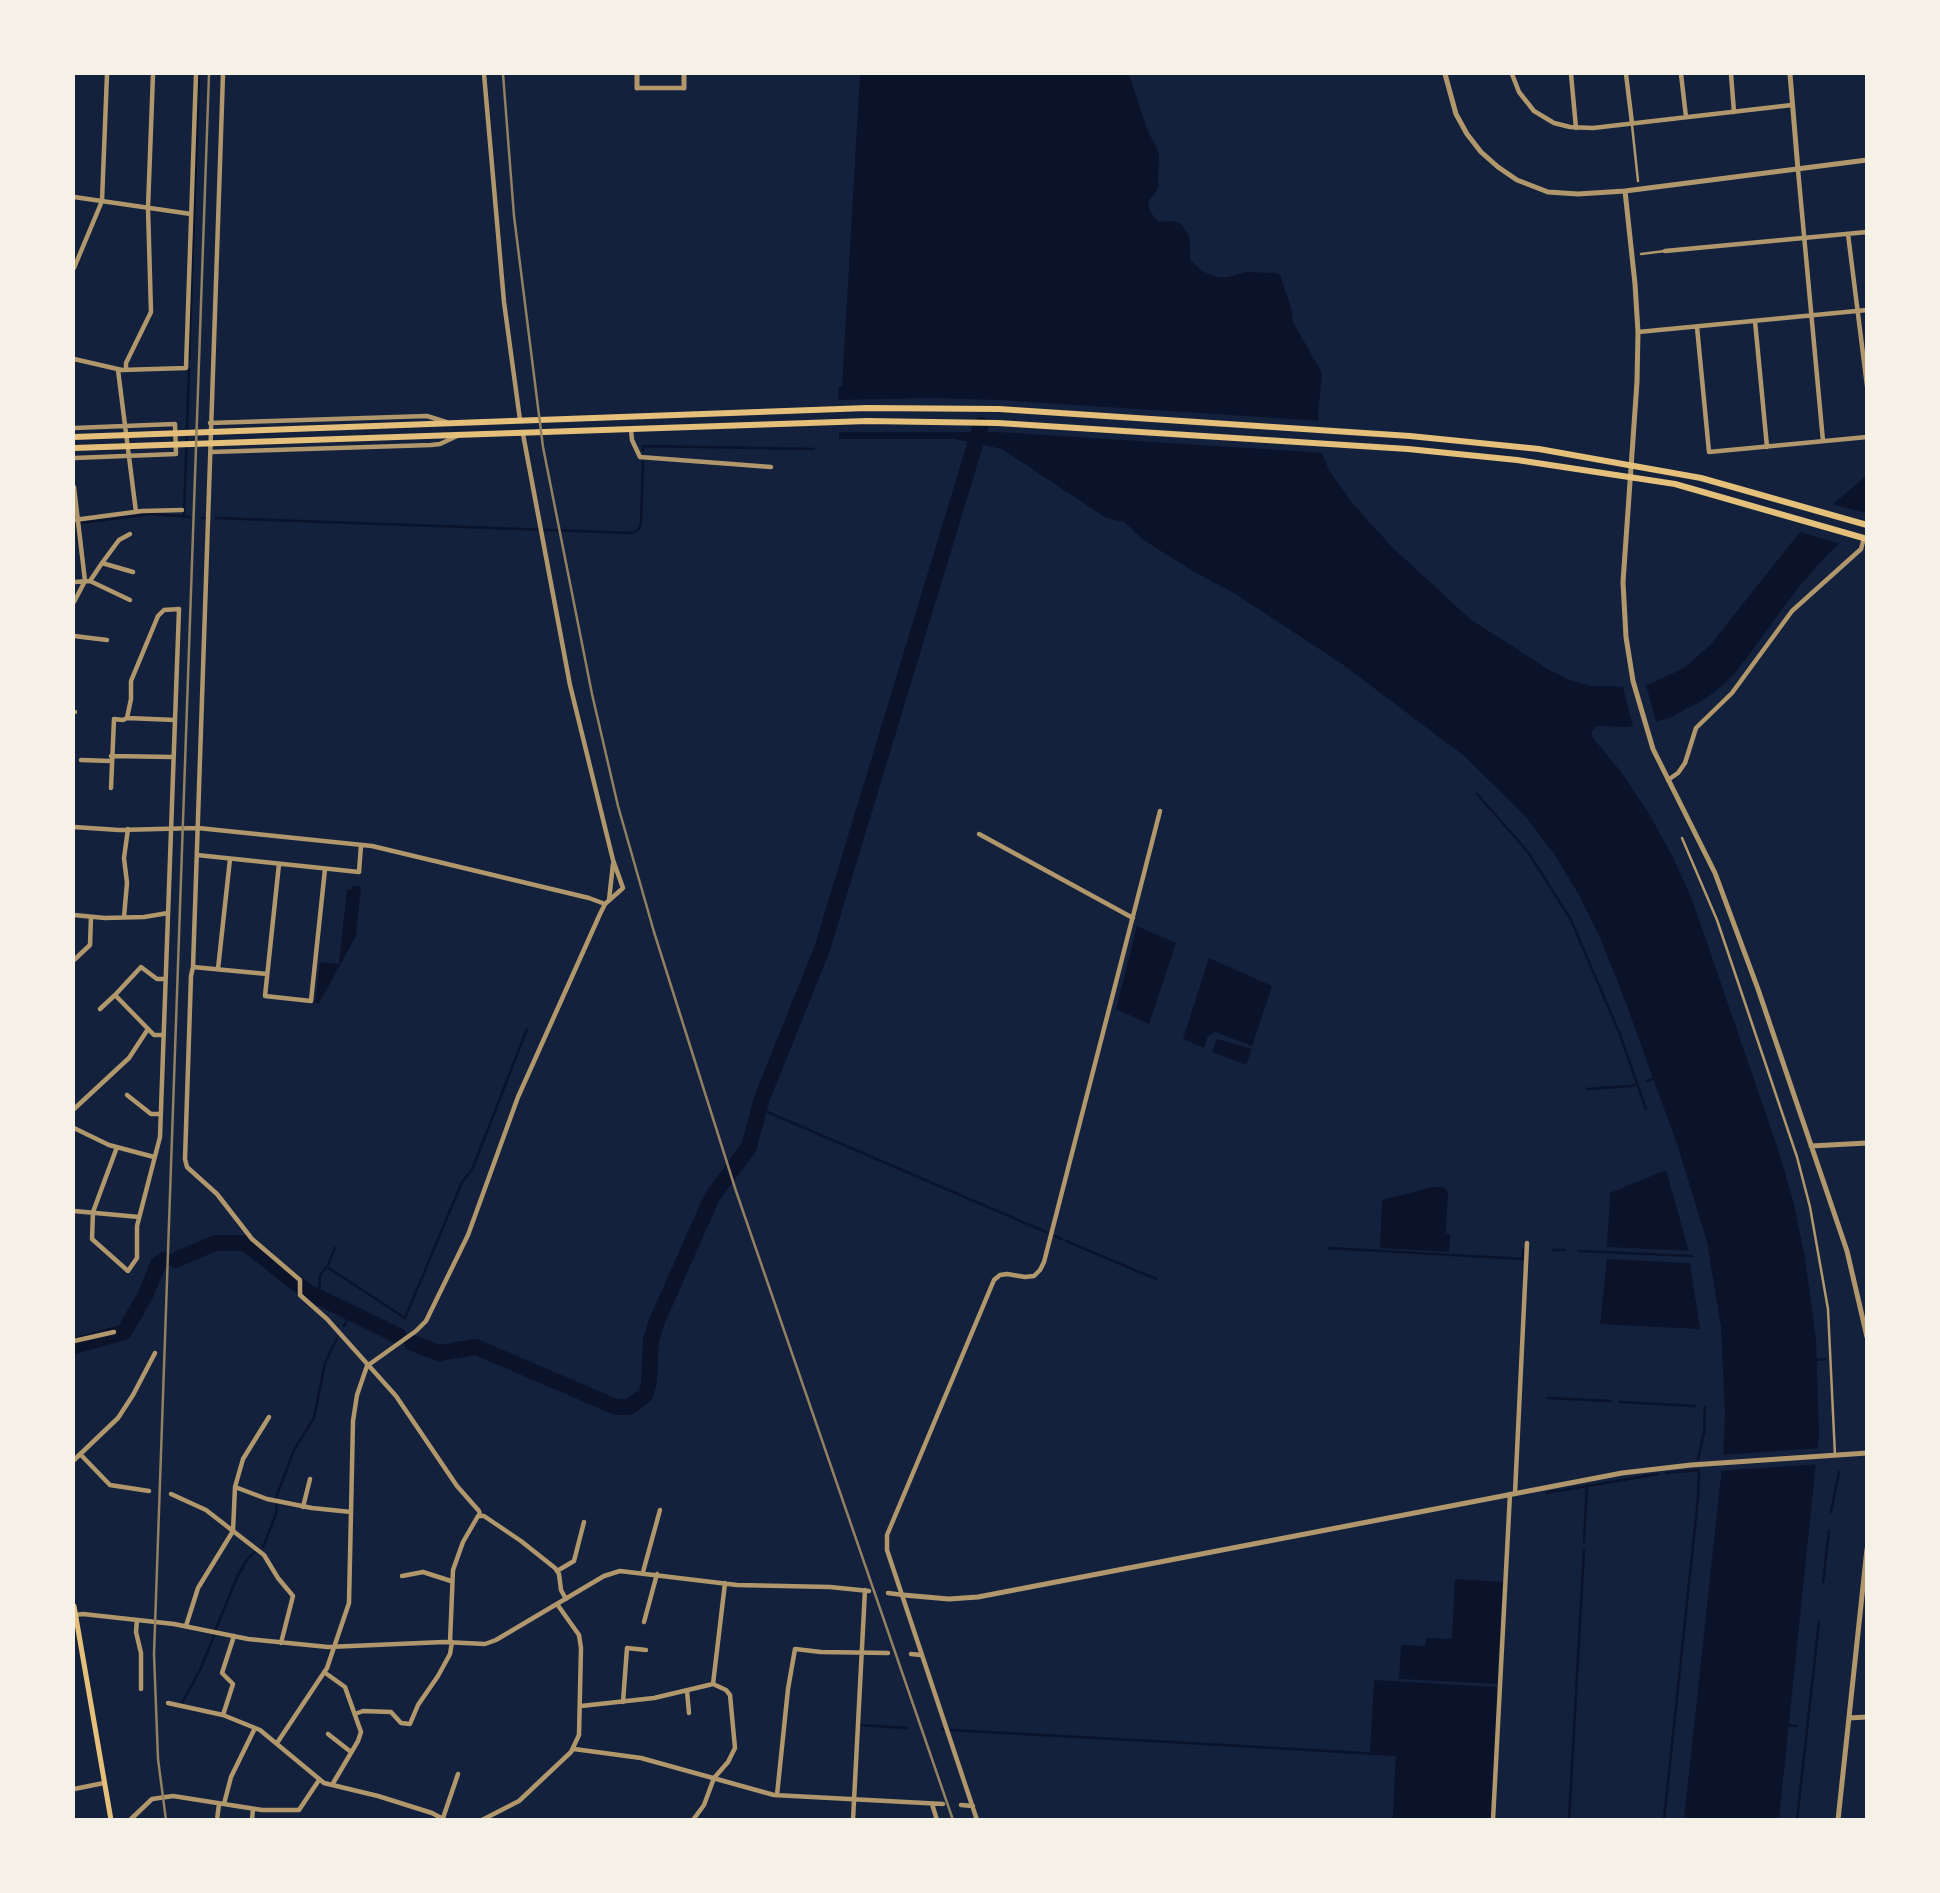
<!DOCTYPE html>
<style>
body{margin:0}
#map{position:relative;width:1940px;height:1893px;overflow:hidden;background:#14213d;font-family:"Exo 2",sans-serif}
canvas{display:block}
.frame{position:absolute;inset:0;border:75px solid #f6f1e7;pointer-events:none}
</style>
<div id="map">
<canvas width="1940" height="1893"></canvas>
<div class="frame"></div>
</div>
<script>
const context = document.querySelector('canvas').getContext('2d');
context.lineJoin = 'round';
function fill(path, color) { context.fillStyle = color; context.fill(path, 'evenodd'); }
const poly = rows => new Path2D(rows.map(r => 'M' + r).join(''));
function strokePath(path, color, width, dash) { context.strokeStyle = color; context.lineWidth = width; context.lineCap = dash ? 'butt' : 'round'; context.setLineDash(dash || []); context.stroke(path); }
fill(poly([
 [860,74,1129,74,1147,129,1159,153,1158,189,1148,202,1150,211,1158,222,1172,221,1181,224,1189,235,1191,261,1202,271,1217,277,1228,277,1246,272,1276,273,1280,275,1291,307,1293,322,1322,373,1318,417,1322,453,1329,470,1353,504,1392,547,1470,619,1551,671,1570,680,1591,686,1634,687,1652,683,1684,668,1711,644,1799,533,1866,476,1866,520,1828,554,1801,584,1736,672,1721,687,1704,700,1667,719,1626,727,1597,726,1591,732,1593,738,1622,773,1649,814,1673,857,1693,902,1779,1152,1794,1204,1805,1258,1816,1339,1819,1434,1779,1819,1684,1819,1723,1457,1725,1414,1721,1327,1707,1242,1678,1147,1621,990,1600,938,1579,895,1554,854,1525,816,1464,756,1342,664,1234,593,1194,572,1142,539,1124,522,1106,518,1002,449,955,439,839,439,838,387,842,386],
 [352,886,361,887,356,936,319,1004,315,1003,320,962,339,964,347,889,351,890],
 [1137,926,1176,943,1149,1024,1116,1009],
 [1209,958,1272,986,1252,1046,1215,1032,1208,1036,1204,1048,1183,1039],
 [1217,1039,1252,1049,1246,1065,1212,1052],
 [1666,1170,1689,1251,1607,1247,1610,1193],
 [1433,1187,1444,1187,1448,1192,1446,1233,1450,1234,1449,1252,1380,1248,1382,1200],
 [1607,1259,1690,1263,1700,1329,1600,1324],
 [1455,1579,1503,1582,1497,1684,1399,1679,1401,1645,1425,1646,1426,1638,1452,1639],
 [1374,1680,1496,1687,1489,1819,1394,1819,1398,1754,1370,1752]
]), '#0b132b');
fill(poly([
 [933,398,999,400,1322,421,1325,453,998,432,836,432,835,400],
 [1827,503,1866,513,1867,524,1844,545,1797,531],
 [1645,681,1657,725,1634,730,1622,684],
 [1821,1448,1820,1464,1718,1471,1720,1455]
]), '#14213d');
strokePath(poly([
 [189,360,199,74],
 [643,450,643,446,814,449],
 [184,517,189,369],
 [202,518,204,518],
 [216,518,632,533,638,530,641,524,643,462],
 [81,523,151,514,189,517],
 [1477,794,1528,852,1571,920,1619,1032,1646,1109],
 [1647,1081,1657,1077],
 [1587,1089,1631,1086,1638,1084],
 [758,1108,1046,1232],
 [1055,1236,1062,1239],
 [1066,1241,1156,1279],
 [1328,1248,1523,1259,1523,1250],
 [1553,1250,1565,1250],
 [1579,1251,1692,1256],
 [327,1267,405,1318,462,1182,472,1170,527,1029],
 [319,1296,320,1275,327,1267,335,1248],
 [344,1326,351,1312],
 [1814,1360,1825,1359],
 [1548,1398,1611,1401],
 [1620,1402,1695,1406],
 [1698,1459,1704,1432,1705,1407],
 [1546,1493,1658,1474],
 [276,1498,294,1450,314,1418,325,1363,337,1338],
 [1831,1512,1839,1472],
 [1584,1542,1587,1485],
 [263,1547,276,1514,277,1503],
 [1823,1582,1829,1531],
 [216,1629,237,1577,248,1558,256,1551],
 [181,1705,200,1670,214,1636],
 [860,1725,907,1728],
 [1786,1725,1797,1726],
 [942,1729,944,1730],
 [950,1730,1151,1741],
 [1153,1741,1397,1755,1394,1820],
 [1490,1820,1497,1690],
 [1569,1820,1584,1550],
 [1664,1820,1698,1498,1699,1470,1666,1473],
 [1797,1820,1819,1622]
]), '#0b132b', 2.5);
strokePath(poly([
 [176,1260,215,1243,245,1243,306,1291,399,1336],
 [412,1343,439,1353,476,1347,616,1407,629,1407,645,1395,649,1383,651,1340,657,1321,712,1197,749,1147,762,1098,822,949,981,425],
 [74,1346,124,1332,145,1296,158,1264,164,1260]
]), '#0b132b', 16);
strokePath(poly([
 [1632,125,1638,181],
 [1641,254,1665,251],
 [1682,838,1717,920,1797,1157,1810,1207,1828,1309,1835,1455]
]), '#b1986c', 2.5);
strokePath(poly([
 [223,74,193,967,267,974],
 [484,74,504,302,520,420],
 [1512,74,1519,92,1534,111,1554,123,1570,127,1593,128,1792,105],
 [1571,74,1576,128],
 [1626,74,1632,123],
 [1681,74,1686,117],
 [1731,74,1734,112],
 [637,88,684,88],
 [1798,170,1823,441],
 [74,197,191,214],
 [1848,234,1867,386],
 [1665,251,1867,232],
 [74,268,102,201,107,74],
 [1755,321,1767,447],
 [1697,327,1709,452,1867,437],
 [1638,332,1867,310],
 [74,359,122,370,186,368,196,74],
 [118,370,136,512],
 [126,370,126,363,151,312,148,208,153,74],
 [210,423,427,416,446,422],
 [74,428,175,424,176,454,74,458],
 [631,430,632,440,640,457,771,467],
 [211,452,431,445,440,444,457,436],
 [74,487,85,581,74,602],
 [74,520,142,511,182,510],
 [102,563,119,540,130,534],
 [90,581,102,563,133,572],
 [74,582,90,581,130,600],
 [74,636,107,640],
 [74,712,75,712],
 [127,718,175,720],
 [111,756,173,757],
 [81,760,111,761],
 [1668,780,1678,773,1685,763,1696,728,1732,693,1792,611,1861,549,1864,538],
 [111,788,114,719,123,720,127,718,131,699,131,681,158,616,164,610,179,609,160,1137,137,1226,137,1258,128,1271,92,1239,93,1212,117,1147],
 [74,827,119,830,198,828,372,846,589,898,605,904],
 [979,834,1133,918],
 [197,855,359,872,361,845],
 [279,864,265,996,311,1001,325,869],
 [609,900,613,864],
 [74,915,105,918,144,917,168,913],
 [124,917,127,883,124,858,128,829],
 [74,960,90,945,91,917],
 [193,967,191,976,185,1159,187,1167,217,1194,252,1239,300,1280,300,1295,327,1319,396,1396,457,1486,479,1511,480,1515],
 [218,969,230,859],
 [100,1009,115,995],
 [163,1035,154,1035,115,995,141,967,157,979,165,979],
 [127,1095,151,1114,160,1114],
 [74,1109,129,1058,148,1029],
 [74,1128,109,1145,154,1157],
 [74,1211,139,1217],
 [74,1341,114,1332],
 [81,1455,110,1485,149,1491],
 [74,1460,118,1418,133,1395,155,1353],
 [235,1487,267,1499,312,1508,351,1512],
 [1515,1493,1527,1243],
 [171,1494,206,1510,264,1555,278,1578,293,1596,281,1643],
 [303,1507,310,1479],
 [557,1571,574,1561,584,1522],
 [643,1572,660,1510],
 [402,1576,423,1572,451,1581],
 [888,1593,903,1595],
 [75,1615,83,1614,174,1624,248,1639,328,1647,444,1642,485,1644,496,1640,604,1576,620,1571,737,1585,830,1587,869,1591],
 [137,1620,136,1632,141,1653,141,1689],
 [644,1622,657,1574],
 [186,1626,198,1588,233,1531,235,1487,243,1459,269,1417],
 [450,1642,453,1570,463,1542,478,1516,484,1516,521,1541,555,1568,559,1574,561,1590,566,1599],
 [911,1654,921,1655],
 [324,1672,345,1687,361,1732,358,1741,332,1785],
 [687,1691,689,1713],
 [623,1702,627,1648,646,1650],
 [168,1703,223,1715,260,1730,324,1783,378,1796,432,1813,445,1820],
 [581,1706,654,1698,713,1684,725,1583],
 [355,1714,363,1711,391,1712,401,1723,410,1724,418,1705,438,1676,450,1654,452,1642],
 [223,1715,233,1684,222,1673,234,1636],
 [328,1734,351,1752],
 [277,1743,327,1668,349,1603,353,1421,357,1395,367,1366,416,1331,426,1321,468,1235,518,1097,600,914,605,904,623,888,613,860,570,685,523,434],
 [574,1749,641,1758,774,1795,943,1804],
 [74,1789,104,1783],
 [777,1795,788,1689,795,1649,821,1652,888,1653],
 [224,1804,231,1777,255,1728],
 [932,1804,937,1820],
 [961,1805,973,1806],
 [443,1818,458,1774],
 [130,1820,152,1799,173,1796,262,1810,299,1810,319,1780],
 [217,1820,219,1804],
 [252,1820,253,1809],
 [482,1820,519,1801,571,1752,579,1735,581,1648,579,1635,557,1604],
 [693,1820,704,1805,714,1778,728,1762,735,1748,730,1695,726,1690,713,1684],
 [853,1820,865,1590],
 [977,1820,887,1550,887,1535,994,1280,1000,1275,1007,1274,1025,1277,1034,1276,1040,1270,1044,1262,1160,811],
 [1493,1820,1510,1494]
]), '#b1986c', 4.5);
strokePath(poly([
 [637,74,637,88],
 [684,74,684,88],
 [1445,74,1456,114,1467,134,1481,152,1498,167,1517,180,1548,192,1578,194,1625,191,1867,160],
 [1790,74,1798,170],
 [1625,191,1635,284,1638,332,1637,382,1623,582,1626,637,1633,681,1653,749,1715,873,1758,989,1847,1251,1867,1337],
 [1811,1146,1867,1143],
 [903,1595,949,1599,978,1597,1622,1473,1691,1465,1867,1453],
 [1849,1718,1867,1717],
 [1838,1820,1867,1549]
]), '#b1986c', 5);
strokePath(poly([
 [74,1606,111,1820]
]), '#e5c07b', 5);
strokePath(poly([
 [74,437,867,408,999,409,1410,436,1539,449,1701,478,1867,525],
 [74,448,867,421,998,423,1408,449,1517,460,1675,484,1867,539]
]), '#e5c07b', 6);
strokePath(poly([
 [503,74,514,216,543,447,592,694,618,806,654,932,736,1191,953,1820],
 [166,1820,158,1759,154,1654,209,74]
]), '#918062', 2.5);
</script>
